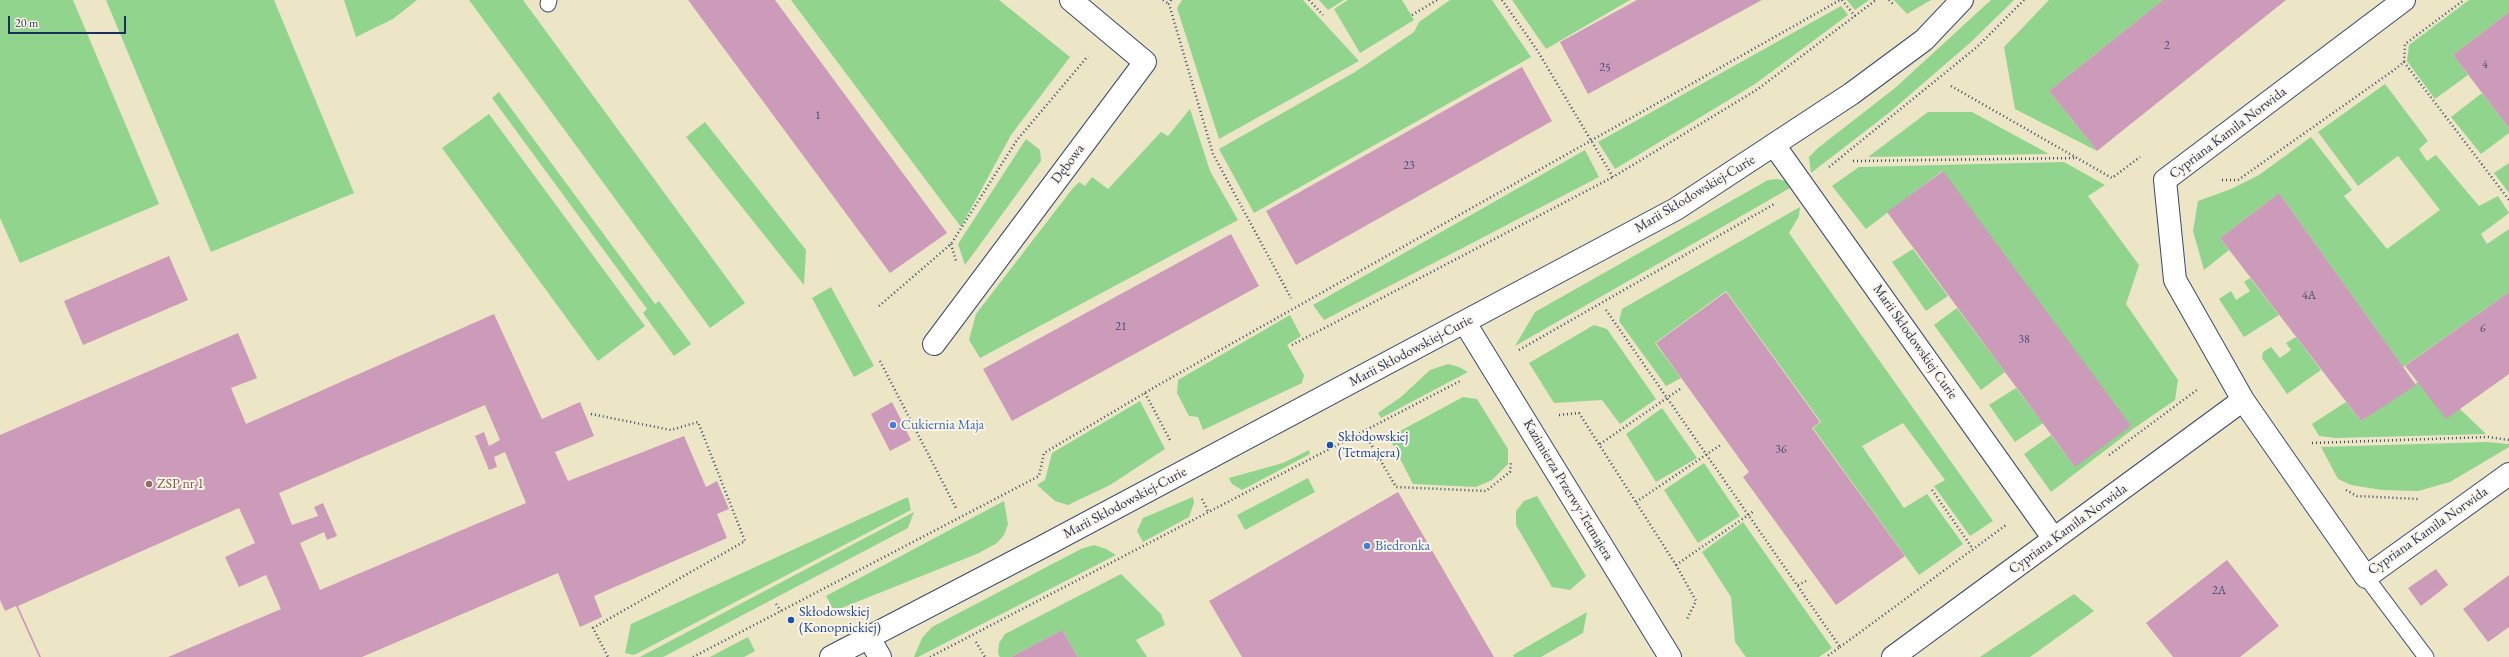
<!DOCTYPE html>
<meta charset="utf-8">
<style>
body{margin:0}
#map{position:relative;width:2509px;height:657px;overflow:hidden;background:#ede6c6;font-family:"EB Garamond",serif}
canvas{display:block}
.scale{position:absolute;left:8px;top:16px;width:118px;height:18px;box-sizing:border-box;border:2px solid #1b2f5e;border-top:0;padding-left:5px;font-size:12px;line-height:14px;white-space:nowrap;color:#1b2f5e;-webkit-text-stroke:3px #fcf5e5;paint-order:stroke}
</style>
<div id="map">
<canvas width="2509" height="657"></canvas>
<div class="scale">20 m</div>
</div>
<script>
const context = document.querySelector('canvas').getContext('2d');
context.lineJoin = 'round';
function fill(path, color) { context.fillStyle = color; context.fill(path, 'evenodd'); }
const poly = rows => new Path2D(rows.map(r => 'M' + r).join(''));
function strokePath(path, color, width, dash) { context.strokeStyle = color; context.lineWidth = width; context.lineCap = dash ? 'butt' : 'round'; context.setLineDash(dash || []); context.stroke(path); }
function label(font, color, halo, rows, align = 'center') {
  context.font = font + ' "EB Garamond",serif'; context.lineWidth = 4; context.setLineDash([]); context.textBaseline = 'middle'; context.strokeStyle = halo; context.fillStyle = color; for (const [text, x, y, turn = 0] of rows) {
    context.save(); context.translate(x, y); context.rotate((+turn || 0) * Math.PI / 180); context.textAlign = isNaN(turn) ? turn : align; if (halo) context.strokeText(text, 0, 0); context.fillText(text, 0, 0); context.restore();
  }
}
fill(poly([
 [0,0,73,0,159,204,20,263,0,218],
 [106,0,274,0,354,193,211,252],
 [344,0,417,0,393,19,356,37],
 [469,0,523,0,745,303,710,328],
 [791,0,999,0,1070,57,1011,135,961,227],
 [1182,0,1303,0,1359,61,1219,139,1177,8],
 [1319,0,1344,0,1328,10],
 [1348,0,1402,0,1414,20,1360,53,1334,9],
 [1450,0,1492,0,1531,57,1254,213,1219,149,1355,72,1414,32,1419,22],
 [1512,0,1630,0,1546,49],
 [1847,0,1869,0,1855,10],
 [1894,0,1931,0,1907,14],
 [1991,0,2014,0,1971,42,1890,112,1811,173,1809,157,1818,148,1895,88],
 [2049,0,2163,0,2049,91,2097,151,2015,109,2004,47],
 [2469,0,2509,0,2509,12,2453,55,2468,75,2435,99,2407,61,2409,45],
 [1841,6,1848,15,1755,84,1615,169,1598,142],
 [2385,84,2428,141,2419,149,2427,161,2436,155,2479,206,2498,196,2509,213,2481,234,2487,244,2509,229,2509,292,2403,367,2279,193,2220,238,2229,250,2204,270,2193,231,2198,201,2231,189,2259,175,2311,137,2352,190,2344,196,2387,249,2440,210,2398,156,2358,186,2318,132],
 [499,92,655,304,659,301,691,344,674,356,643,313,647,309,492,98],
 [2482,93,2509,128,2509,133,2481,154,2451,117],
 [1190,109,1210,171,1238,220,980,358,969,340,976,314,1073,188,1079,182,1085,186,1092,177,1108,189,1161,132,1168,136],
 [1928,112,1972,112,2049,154,1868,157],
 [489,114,645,326,598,361,442,148],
 [705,122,806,250,804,285,686,137],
 [1026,139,1040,150,1041,161,965,265,958,244],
 [1585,150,1599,177,1324,320,1313,305],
 [2064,162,2105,185,2088,196,2139,265,2126,304,2178,380,2175,400,2133,429,2051,492,2024,454,2051,435,2075,467,1942,171,1866,229,1832,186,1859,167],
 [2509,163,2509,193,2494,173],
 [1777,179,1786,181,1790,188,1515,346,1535,312,1768,180],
 [1800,207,1799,216,1789,233,1993,521,1970,536,1934,486,1945,480,1903,423,1862,446,1904,508,1927,494,1963,544,1919,575,1813,428,1821,422,1726,291,1655,343,1681,378,1666,386,1619,321,1622,309],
 [1913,249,1948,296,1926,311,1892,262],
 [2250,278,2279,315,2244,337,2219,299,2231,291,2236,300,2250,291,2244,282],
 [831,287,874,366,854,377,812,298],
 [1957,308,2005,372,1981,390,1934,325],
 [1290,315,1301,336,1287,345,1304,375,1302,383,1203,430,1198,417,1189,416,1177,393,1178,380],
 [1594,325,1607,329,1656,399,1620,424,1602,400,1554,403,1529,363],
 [2296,337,2321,370,2287,394,2262,358,2263,352,2271,347,2280,358,2291,350,2286,343],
 [1448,364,1459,367,1468,372,1381,418,1378,413,1401,397,1430,370],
 [2418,382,2460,409,2486,434,2336,438,2319,436,2312,424,2346,402,2361,421],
 [2016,388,2043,423,2015,442,1989,405],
 [1463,397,1477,399,1508,449,1508,464,1492,480,1476,487,1413,484,1389,437],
 [1140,401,1165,449,1110,485,1068,505,1055,501,1037,485,1045,480,1052,453],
 [1662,408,1697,458,1656,482,1626,434],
 [2487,442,2509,444,2509,447,2450,482,2418,491,2382,490,2351,485,2338,479,2321,447],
 [1309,450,1310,454,1242,490,1232,484,1229,478,1283,463],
 [1704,463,1740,516,1698,543,1664,490],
 [1308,478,1315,492,1245,530,1237,515],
 [1537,496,1586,576,1570,590,1552,587,1516,525,1516,511,1524,501],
 [908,497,911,510,634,655,625,653,631,624],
 [1193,497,1194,503,1189,517,1143,542,1137,531,1143,518],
 [1004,501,1008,524,1004,535,997,543,979,553,834,611,826,596],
 [914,512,908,528,663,657,640,657],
 [1743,522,1832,648,1819,657,1746,657,1735,642,1731,597,1702,552],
 [1094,545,1106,549,1116,555,918,657,914,657,922,638,932,627,1081,549],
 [1121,574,1161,614,1165,625,1136,640,1147,657,1078,657,1062,630,1011,657,1000,657,998,654,999,643,1005,634],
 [2074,594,2094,611,2030,657,1980,657],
 [1587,612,1583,633,1541,657,1514,657,1513,655],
 [748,637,755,651,744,657,710,657]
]), '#90d48d');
fill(poly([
 [688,0,775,0,947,233,890,273],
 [1637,0,1762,0,1588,94,1560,42],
 [2163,0,2286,0,2097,151,2049,91],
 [2509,12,2509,128,2453,55],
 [1522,67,1552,121,1296,265,1266,211],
 [1943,171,2131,426,2075,467,1887,212],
 [2279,193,2416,385,2361,421,2220,238],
 [1231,234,1259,286,1012,421,983,369],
 [169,256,188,300,83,345,64,301],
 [1726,292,1820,422,1812,428,1905,556,1836,605,1743,477,1749,472,1656,343],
 [2509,292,2509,374,2446,419,2405,366],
 [494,314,542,419,580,402,594,436,555,452,568,481,684,436,706,487,717,481,729,509,717,514,727,538,594,596,602,617,580,627,558,573,362,657,168,657,281,609,266,575,239,587,225,557,255,543,239,508,18,606,41,657,39,657,16,606,5,611,0,600,0,435,238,333,257,378,231,388,246,424],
 [485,405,500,440,489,446,484,432,475,436,489,470,497,467,494,457,505,452,526,503,320,590,300,543,324,532,327,540,337,536,323,503,314,507,318,516,292,525,279,493],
 [892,402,911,440,890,451,871,414],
 [1398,492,1494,657,1242,657,1209,601],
 [2227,560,2279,626,2240,657,2173,657,2146,623],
 [2436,569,2448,585,2421,606,2408,588],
 [2509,575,2509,627,2488,642,2463,609],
 [1062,630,1078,657,1011,657]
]), '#cc9bb9');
const service = poly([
 [548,4,549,0],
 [2366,577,2426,657]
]);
const minor = poly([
 [2404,0,2165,180,2175,280,2243,400,2366,577,2509,474],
 [1774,145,2054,539],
 [1465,323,1670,657],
 [934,344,1145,62,1071,0],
 [869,638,880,657],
 [1893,657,2243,400]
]);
const tertiary = poly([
 [831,657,1044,546,1676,209,1851,94,1924,40,1962,0]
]);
strokePath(service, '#3a4a6e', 17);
strokePath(minor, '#3a4a6e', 24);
strokePath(tertiary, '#3a4a6e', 24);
strokePath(poly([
 [1163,0,1169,4],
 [1171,0,1169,4,1213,154,1291,298],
 [1309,0,1323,15],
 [1502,0,1537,50,1613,177,1758,89,1876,0],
 [1842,0,1855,16],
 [1889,0,1893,4],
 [1412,15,1437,0],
 [2404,62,2509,200],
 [1951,86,2112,178,2140,157],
 [1853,161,2077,158],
 [1829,167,1977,47,2024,0],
 [2222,180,2238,180,2394,70,2404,62,2405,44,2464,0],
 [951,244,956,261],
 [879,306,951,244,1017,140,1088,56],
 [1606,310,1840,647,1826,657],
 [1292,345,1613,177],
 [1519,350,1776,203],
 [880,361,957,510],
 [1145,393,1171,442],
 [591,414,671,430,698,422,745,541,593,628,608,657],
 [1559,415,1579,413,1676,565,1696,601,1686,621],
 [1368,439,1396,487,1486,491,1510,472,1511,462],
 [2312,443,2488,437,2509,440],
 [1600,444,1680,389],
 [2109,455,2197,390],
 [1932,490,1973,549],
 [2346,490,2357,496,2418,499],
 [1202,499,1208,511],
 [1636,502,1722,444],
 [1676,565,1754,511],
 [1798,585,1806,581],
 [776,604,781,611],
 [976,642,985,657],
 [1840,647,2006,525],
 [693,657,1039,476,1044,453,1160,384,1840,0],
 [930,657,1462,380]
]), '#3a4a6e', 2.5, [1, 3]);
strokePath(service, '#fff', 15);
strokePath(minor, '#fff', 22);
strokePath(tertiary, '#fff', 22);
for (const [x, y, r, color] of [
 [893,425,4,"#3f7fe0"],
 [1330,445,4,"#1a4fb4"],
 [149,484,4,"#8d6e63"],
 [1367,546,4,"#3f7fe0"],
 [791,620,4,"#1a4fb4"]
]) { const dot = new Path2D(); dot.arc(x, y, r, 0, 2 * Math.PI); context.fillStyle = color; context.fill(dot); strokePath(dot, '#fcf5e5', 1.5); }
label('12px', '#474a75', null, [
 ["2",2167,46],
 ["4",2485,65],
 ["25",1605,68],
 ["1",818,116],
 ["23",1409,166],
 ["4A",2309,296],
 ["21",1121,327],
 ["6",2483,329],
 ["38",2024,340],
 ["36",1781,450],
 ["2A",2219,591]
]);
label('14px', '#1b2f5e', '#fcf5e5', [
 ["Cypriana Kamila Norwida",2228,133,-37],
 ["Dębowa",1068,164,-53],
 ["Marii Skłodowskiej-Curie",1695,194,-31],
 ["Marii Skłodowskiej Curie",1915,342,55],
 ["Marii Skłodowskiej-Curie",1411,351,-28],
 ["Kazimierza Przerwy-Tetmajera",1568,490,59],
 ["Marii Skłodowskiej-Curie",1125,503,-28],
 ["Cypriana Kamila Norwida",2068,529,-36],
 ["Cypriana Kamila Norwida",2428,531,-35]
]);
label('14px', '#366cbe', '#fcf5e5', [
 ["Cukiernia Maja",901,425],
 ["Biedronka",1375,546]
], 'left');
label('14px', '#164399', '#fcf5e5', [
 ["Skłodowskiej",1338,437],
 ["(Tetmajera)",1338,453],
 ["Skłodowskiej",799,612],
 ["(Konopnickiej)",799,628]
], 'left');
label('14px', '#785e54', '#fcf5e5', [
 ["ZSP nr 1",157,484]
], 'left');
</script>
